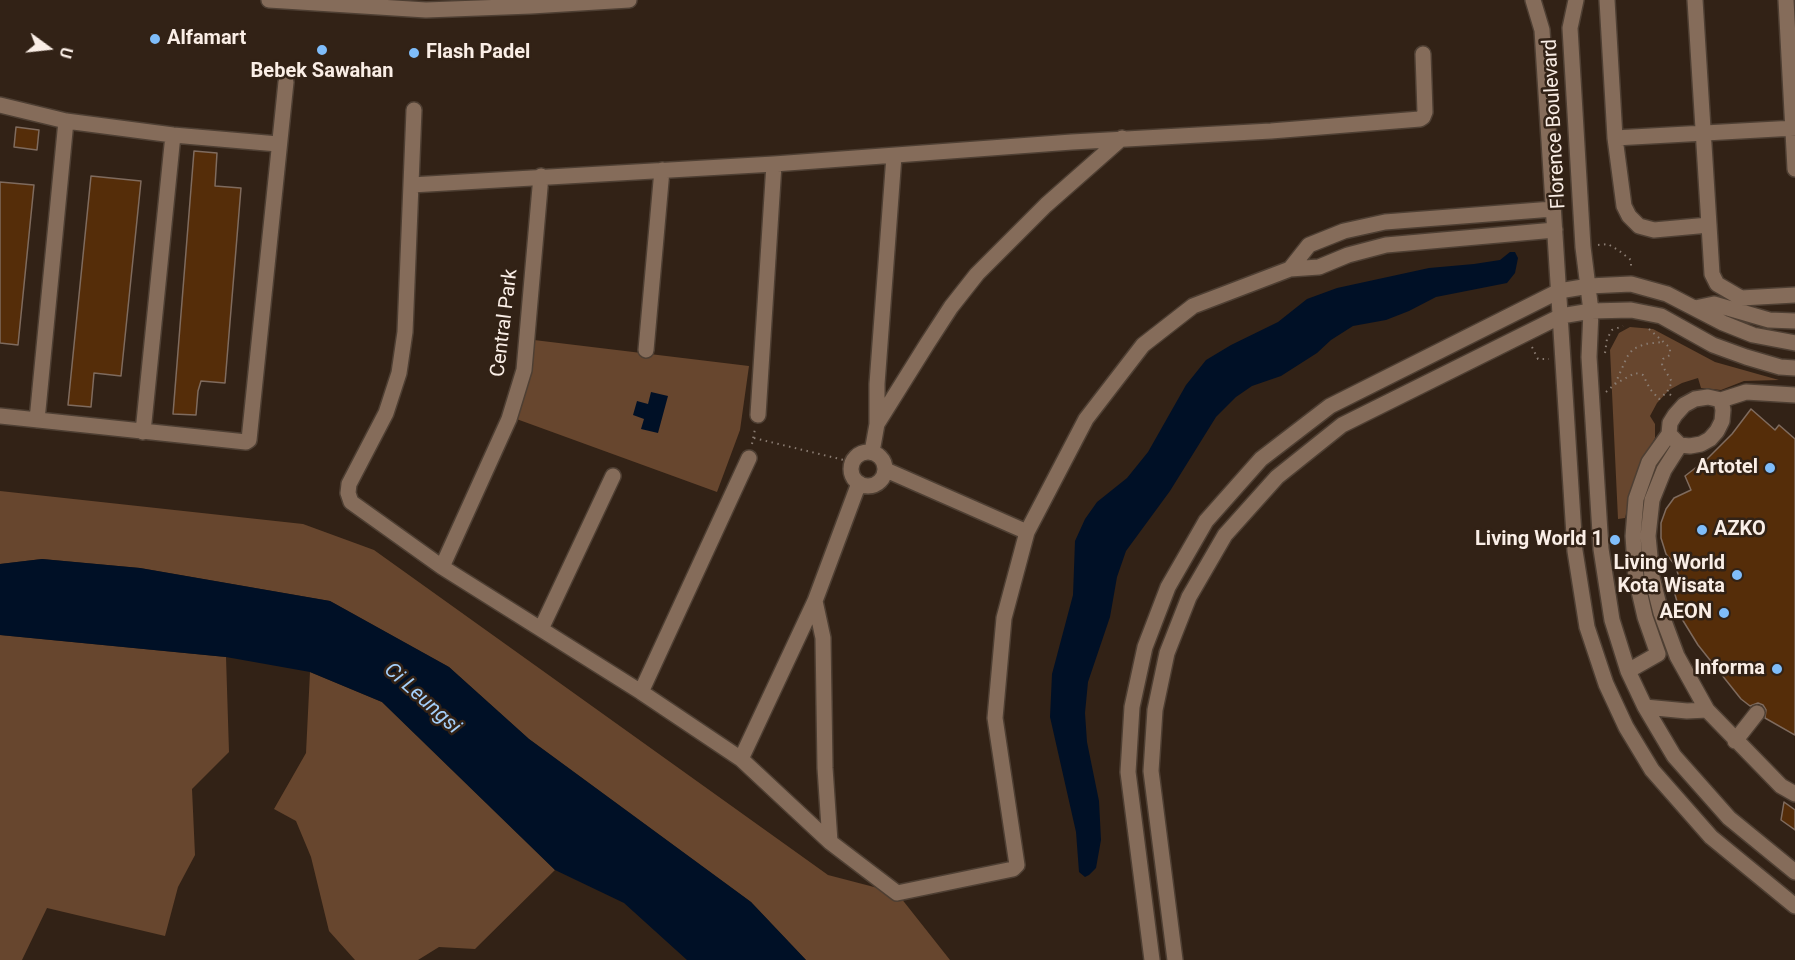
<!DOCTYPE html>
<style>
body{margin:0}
#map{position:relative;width:1795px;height:960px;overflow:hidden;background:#322216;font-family:Roboto,sans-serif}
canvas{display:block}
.north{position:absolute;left:18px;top:18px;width:60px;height:60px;-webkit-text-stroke:4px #322216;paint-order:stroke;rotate:105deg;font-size:16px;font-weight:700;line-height:24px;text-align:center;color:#faeee6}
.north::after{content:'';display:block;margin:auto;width:21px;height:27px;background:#faeee6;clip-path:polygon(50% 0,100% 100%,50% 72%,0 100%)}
</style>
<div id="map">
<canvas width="1795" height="960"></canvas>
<div class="north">U</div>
</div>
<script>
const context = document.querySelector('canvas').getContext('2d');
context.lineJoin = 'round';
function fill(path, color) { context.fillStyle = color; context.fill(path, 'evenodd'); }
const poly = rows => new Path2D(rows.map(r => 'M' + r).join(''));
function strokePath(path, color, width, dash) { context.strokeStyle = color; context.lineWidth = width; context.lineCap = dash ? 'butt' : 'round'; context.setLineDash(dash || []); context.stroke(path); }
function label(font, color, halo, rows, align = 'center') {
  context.font = font + ' Roboto,sans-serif'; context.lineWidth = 5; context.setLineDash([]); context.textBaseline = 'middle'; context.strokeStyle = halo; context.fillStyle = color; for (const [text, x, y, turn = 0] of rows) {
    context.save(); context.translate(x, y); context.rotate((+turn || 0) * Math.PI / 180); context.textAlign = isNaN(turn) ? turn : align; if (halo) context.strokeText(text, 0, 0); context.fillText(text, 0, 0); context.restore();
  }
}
fill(poly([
 [1630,327,1653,329,1715,362,1779,380,1744,381,1721,390,1701,388,1698,378,1682,383,1669,390,1657,403,1650,416,1655,424,1655,438,1637,471,1625,518,1618,519,1610,350,1619,333],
 [534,340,749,366,740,430,717,492,511,417],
 [0,491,303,524,374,550,828,875,897,893,950,960,806,960,751,902,529,739,449,667,330,601,140,568,42,559,0,564],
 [0,635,226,657,229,752,192,789,195,855,178,887,165,936,47,908,22,960,0,960],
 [310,672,382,702,555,870,475,949,439,947,418,960,355,960,329,931,311,857,296,821,274,809,306,753]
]), '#67462e');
fill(poly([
 [1510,252,1515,252,1518,258,1515,273,1507,283,1436,297,1409,311,1386,320,1353,326,1331,340,1317,353,1281,376,1252,386,1236,397,1216,417,1170,491,1126,551,1117,577,1110,617,1088,682,1085,713,1087,742,1099,801,1101,840,1096,868,1089,875,1085,877,1079,872,1076,832,1050,717,1052,674,1073,595,1075,541,1085,519,1097,502,1127,478,1148,452,1186,385,1206,360,1231,345,1278,322,1307,299,1337,288,1429,268,1474,264,1500,260],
 [651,392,668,396,658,433,641,429,644,419,633,415,637,401,648,404],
 [42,559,140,568,330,601,449,667,529,739,751,902,806,960,687,960,624,903,555,870,382,702,310,672,226,657,0,635,0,564]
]), '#001026');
const building = poly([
 [16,127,39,130,37,150,14,147,16,127],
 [194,151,217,153,215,186,241,188,225,383,201,381,198,391,196,415,173,414,194,151],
 [91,176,141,181,121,376,94,373,91,407,68,405,91,176],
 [0,182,34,185,18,345,0,343,0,182],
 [1751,409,1775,430,1779,425,1795,439,1795,735,1765,718,1766,710,1763,705,1758,703,1750,706,1741,699,1698,645,1682,619,1674,591,1682,586,1675,565,1666,554,1661,538,1661,523,1666,509,1674,498,1691,490,1685,476,1707,459,1732,434,1751,409],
 [1784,802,1795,810,1795,830,1781,820,1784,802]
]);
fill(building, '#552d09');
strokePath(building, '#7f6b5e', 1.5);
const minor = poly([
 [269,0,426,10,531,6,629,0],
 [1533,0,1542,30,1575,551,1587,627,1606,684,1626,727,1652,770,1711,837,1795,906],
 [1576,0,1570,28,1583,247,1591,311,1589,357,1601,549,1612,620,1628,671,1645,707,1674,756,1729,818,1795,872],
 [1607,0,1615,138,1624,206,1629,216,1639,226,1654,230,1709,225,1712,274,1717,284,1741,298,1795,295],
 [1695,0,1709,225],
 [1786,0,1795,169],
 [0,105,66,121,173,135,278,144],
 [414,110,405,332,399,373,386,413,349,484,348,493,351,502,442,567,641,692,741,759,830,842,897,893,1013,869,1017,865,995,718,1004,618,1027,532,1086,419,1143,345,1193,306,1290,269],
 [1615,138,1795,128],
 [411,185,774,164,1072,142,1271,131,1420,119,1423,117,1425,112,1423,54],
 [1553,209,1385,222,1344,231,1309,245,1290,269,1319,267,1348,255,1386,245,1555,230],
 [1695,308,1714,304,1769,320,1795,321],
 [646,350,662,170],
 [1721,400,1746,392,1795,395],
 [758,415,774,164],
 [0,416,246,442,249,440,286,82],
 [37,420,66,121],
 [877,424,927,344,951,307,977,274,1046,205,1122,138],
 [143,432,173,135],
 [1680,445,1664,470,1652,500,1648,536,1652,577,1661,613,1677,656,1707,710,1781,786,1795,794],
 [872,452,877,424,877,384,894,156],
 '851 469a17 17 0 1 1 34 0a17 17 0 1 1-34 0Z',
 [886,470,1027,532],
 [442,567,509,419,524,370,541,176],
 [815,601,823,638,825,768,830,842],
 [541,629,613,476],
 [1628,671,1658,654,1645,617,1636,578,1633,536,1636,499,1649,462,1669,434,1670,423,1675,415,1684,405,1695,399,1708,397,1721,400,1723,410,1722,421,1717,431,1710,439,1701,444,1690,446,1680,445,1669,434],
 [641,692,749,458],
 [1645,707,1687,711,1707,710],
 [1735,741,1757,713],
 [741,759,815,601,859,483],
 [1152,960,1128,772,1132,707,1145,647,1168,587,1206,521,1261,459,1330,406,1559,291,1589,286,1631,284,1667,294,1723,323,1753,335,1795,343],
 [1175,960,1151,771,1155,710,1167,653,1189,597,1225,535,1277,477,1342,425,1561,316,1591,311,1631,310,1661,316,1713,345,1746,357,1780,367,1795,368]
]);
strokePath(minor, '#4e3f33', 18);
strokePath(poly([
 [1598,245,1608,244,1618,250,1631,260,1631,269],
 [1649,329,1670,348,1670,355,1663,359,1662,365,1672,382,1667,392,1673,397],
 [1532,347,1538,359,1549,359],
 [1605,353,1607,339,1612,330,1623,326],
 [1615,384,1627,357,1633,349,1645,344,1662,342],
 [1606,392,1615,384,1635,373,1643,375,1650,389,1659,399,1667,392],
 [754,438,852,462],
 [752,444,755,429]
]), '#8a7c72', 2, [1.5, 4.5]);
strokePath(minor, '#856c5a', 15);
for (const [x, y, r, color] of [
 [155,39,6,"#7fbdfa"],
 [322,50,6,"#7fbdfa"],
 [414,53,6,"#7fbdfa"],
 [1770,468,6,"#7fbdfa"],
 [1702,530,6,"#7fbdfa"],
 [1615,540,6,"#7fbdfa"],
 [1737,575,6,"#7fbdfa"],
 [1724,613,6,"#7fbdfa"],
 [1777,669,6,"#7fbdfa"]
]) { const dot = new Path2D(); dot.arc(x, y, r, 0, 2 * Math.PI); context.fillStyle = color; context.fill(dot); strokePath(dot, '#322216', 2); }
label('bold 20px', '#faeee6', '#322216', [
 ["Alfamart",167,39,"left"],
 ["Flash Padel",426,53,"left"],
 ["Bebek Sawahan",322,72,"center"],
 ["Artotel",1758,468],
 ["AZKO",1714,530,"left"],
 ["Living World 1",1603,540],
 ["Living World",1725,564],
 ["Kota Wisata",1725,587],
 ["AEON",1712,613],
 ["Informa",1765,669]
], 'right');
label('20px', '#faeee6', '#322216', [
 ["Florence Boulevard",1555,124,-93],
 ["Central Park",505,323,-83]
]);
label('italic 21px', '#a5cff9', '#322216', [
 ["Ci Leungsi",422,699,42]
]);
</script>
